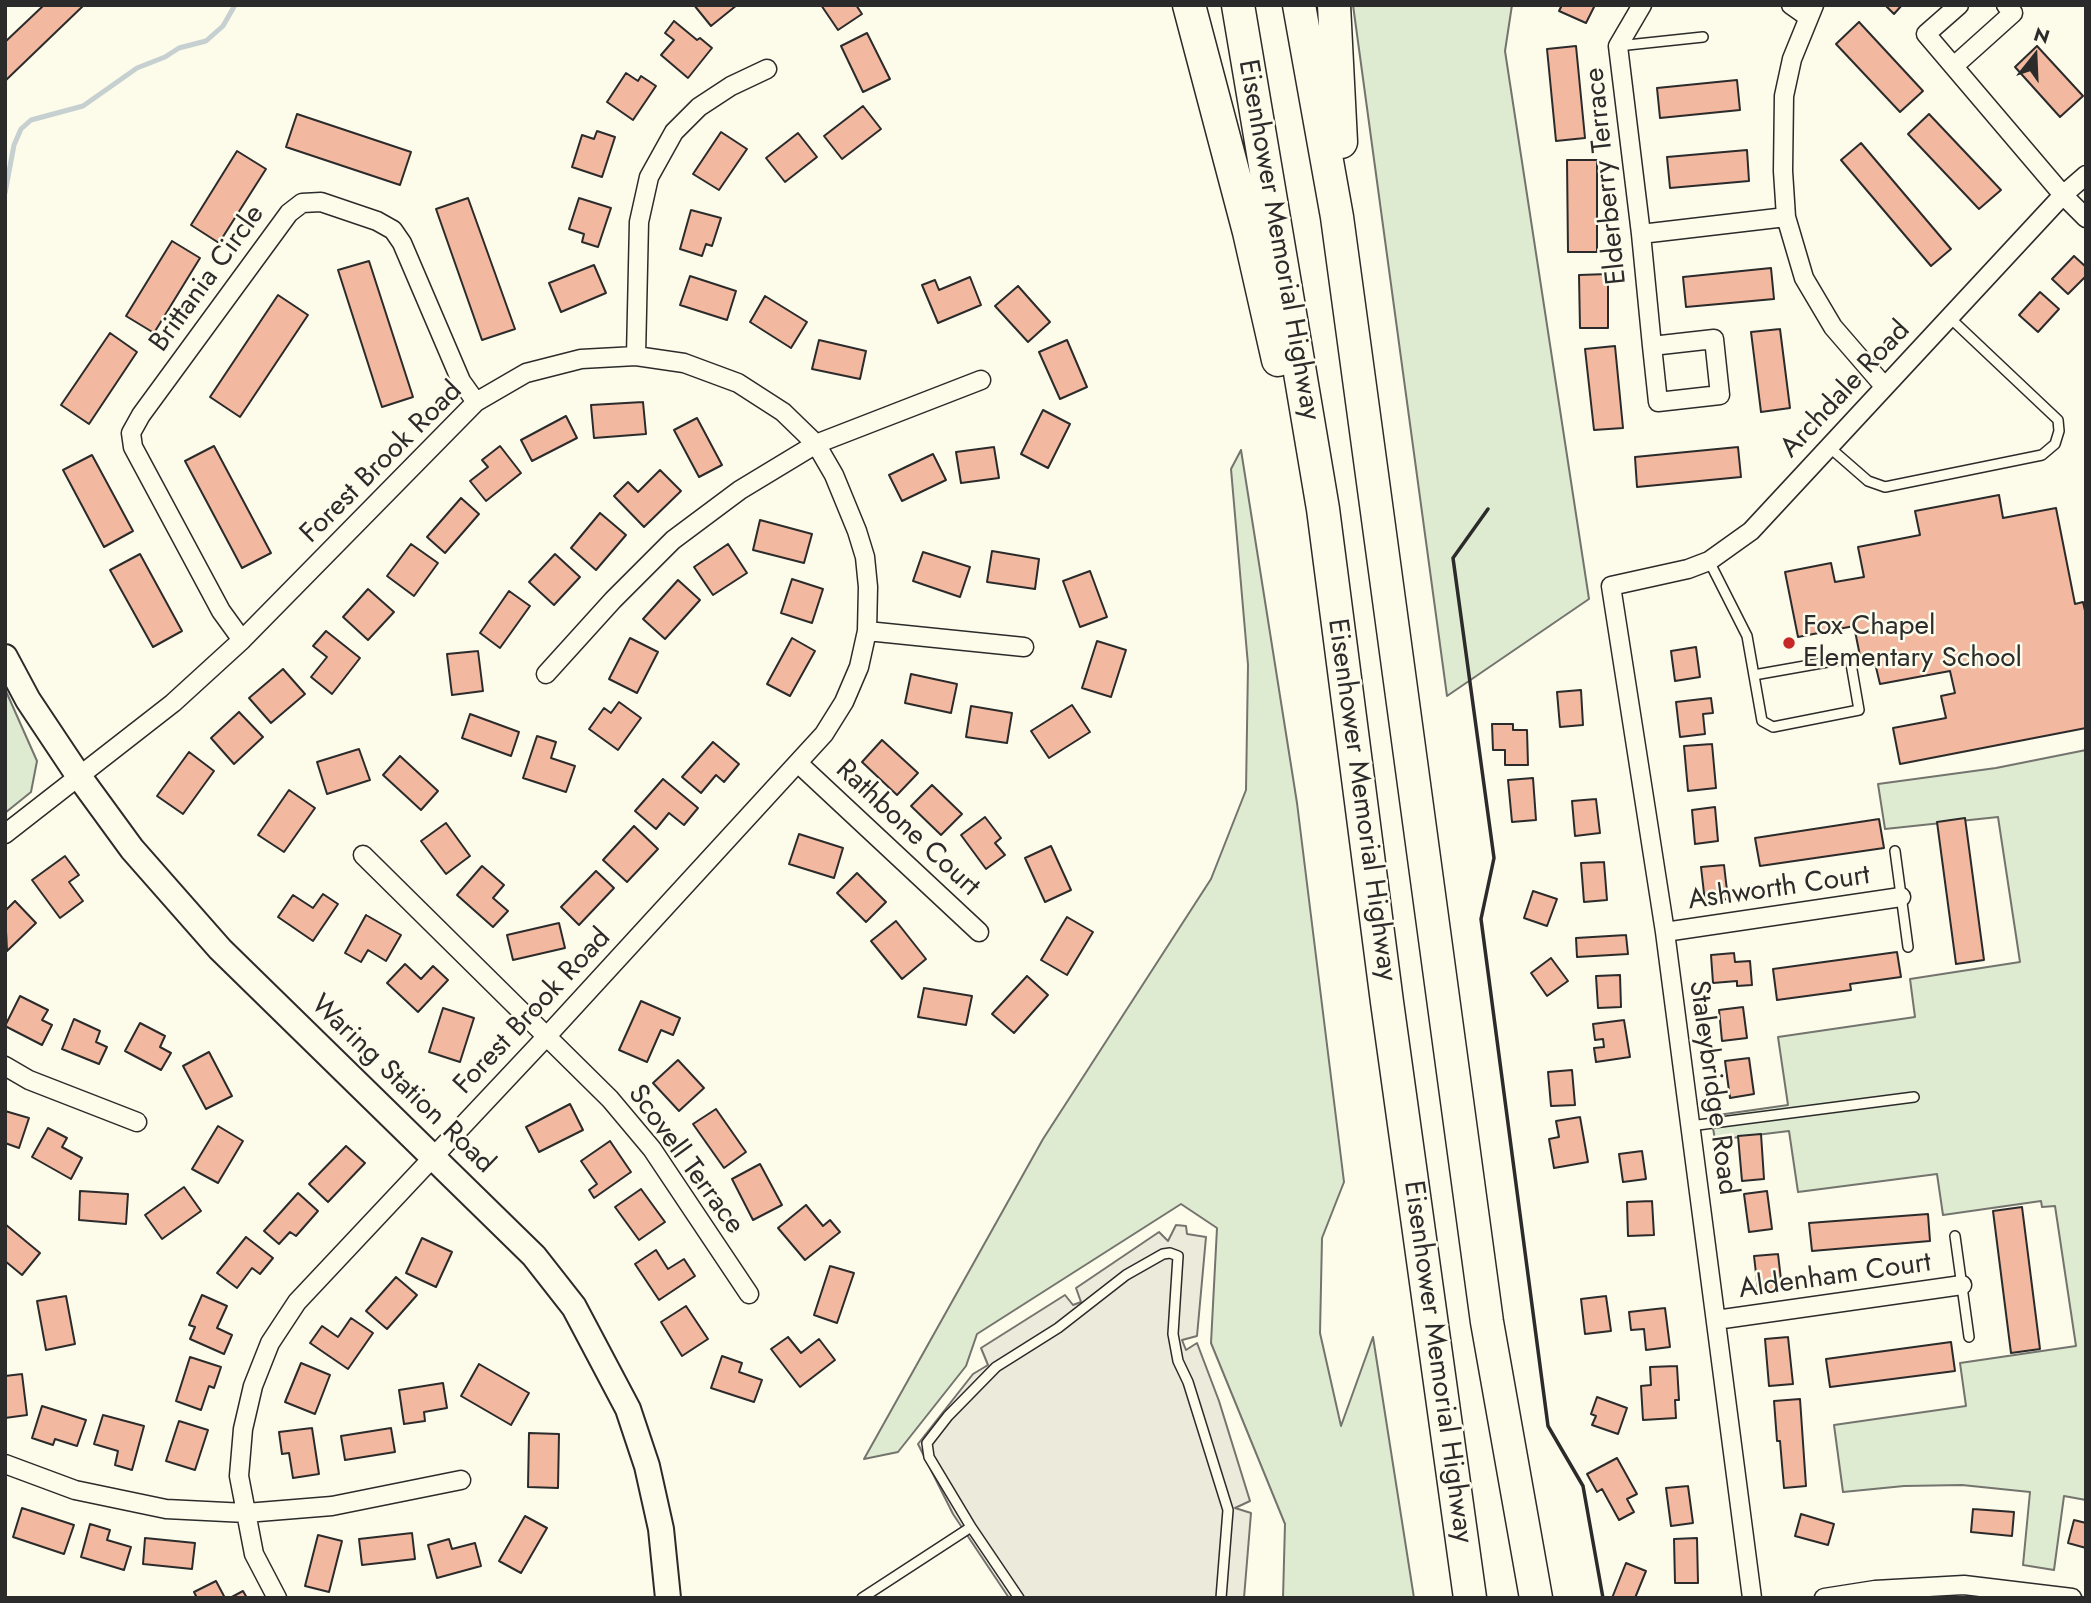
<!DOCTYPE html>
<style>
body{margin:0}
#map{position:relative;width:2091px;height:1603px;overflow:hidden;background:#fdfbea;font-family:Jost,sans-serif}
canvas{display:block}
.frame{position:absolute;inset:0;border:7px solid #2b2b2b;pointer-events:none}
.north{position:absolute;left:2000px;top:21px;width:70px;height:70px;-webkit-text-stroke:5px #fdfbea;paint-order:stroke;rotate:18deg;font-size:19px;font-weight:700;line-height:28px;text-align:center;color:#2b2b2b}
.north::after{content:'';display:block;margin:auto;width:24px;height:32px;background:#2b2b2b;clip-path:polygon(50% 0,100% 100%,50% 72%,0 100%)}
</style>
<div id="map">
<canvas width="2091" height="1603"></canvas>
<div class="frame"></div>
<div class="north">N</div>
</div>
<script>
const context = document.querySelector('canvas').getContext('2d');
context.lineJoin = 'round';
function fill(path, color) { context.fillStyle = color; context.fill(path, 'evenodd'); }
const poly = rows => new Path2D(rows.map(r => 'M' + r).join(''));
function strokePath(path, color, width, dash) { context.strokeStyle = color; context.lineWidth = width; context.lineCap = dash ? 'butt' : 'round'; context.setLineDash(dash || []); context.stroke(path); }
function label(font, color, halo, rows, align = 'center') {
  context.font = font + ' Jost,sans-serif'; context.lineWidth = 5; context.setLineDash([]); context.textBaseline = 'middle'; context.strokeStyle = halo; context.fillStyle = color; for (const [text, x, y, turn = 0] of rows) {
    context.save(); context.translate(x, y); context.rotate((+turn || 0) * Math.PI / 180); context.textAlign = isNaN(turn) ? turn : align; if (halo) context.strokeText(text, 0, 0); context.fillText(text, 0, 0); context.restore();
  }
}
const green = poly([
 [1353,5,1512,5,1505,51,1589,599,1447,696,1353,5],
 [1241,450,1297,803,1344,1182,1322,1238,1320,1333,1341,1426,1373,1337,1414,1598,1283,1598,1285,1524,1211,1343,1217,1228,1181,1204,977,1334,966,1366,898,1452,864,1459,1043,1139,1211,879,1246,790,1248,665,1231,469,1241,450],
 [5,689,37,761,31,792,5,813,5,689],
 [2086,750,2086,1500,2064,1496,2054,1570,2023,1565,2030,1492,1962,1485,1904,1486,1843,1492,1834,1425,1966,1406,1960,1363,2076,1346,2055,1206,2042,1207,2041,1201,1943,1215,1937,1174,1798,1192,1789,1131,1715,1140,1711,1116,1788,1105,1778,1037,1915,1017,1910,979,2020,962,1998,817,1885,829,1878,784,1996,768,2086,750]
]);
fill(green, '#deebd1');
strokePath(green, '#74746e', 2);
const parking = poly([
 [1176,1225,1186,1226,1187,1234,1206,1237,1197,1336,1182,1340,1186,1350,1197,1343,1219,1401,1250,1501,1235,1508,1251,1513,1244,1598,1009,1598,953,1514,918,1444,973,1374,988,1365,981,1348,1065,1295,1073,1305,1081,1302,1076,1288,1159,1232,1168,1241,1176,1225]
]);
fill(parking, '#eceadb');
strokePath(parking, '#74746e', 2);
strokePath(poly([
 [5,193,14,145,21,129,31,120,83,106,137,68,165,57,179,48,206,41,223,26,235,5]
]), '#c7d0d0', 5);
const building = poly([
 [44,5,84,5,5,81,5,42,44,5],
 [694,5,737,5,711,26,694,5],
 [821,5,856,5,862,14,838,30,821,5],
 [1562,5,1595,5,1586,23,1559,11,1562,5],
 [1885,5,1902,5,1894,14,1885,5],
 [674,21,697,40,700,38,712,48,688,78,661,55,674,40,665,33,674,21],
 [1859,22,1923,91,1900,112,1836,44,1859,22],
 [867,33,890,79,863,92,841,46,867,33],
 [1576,46,1585,138,1556,141,1547,49,1576,46],
 [2037,46,2083,96,2060,117,2015,67,2037,46],
 [626,73,638,81,641,76,656,86,633,120,607,102,626,73],
 [1737,80,1740,110,1660,118,1657,88,1737,80],
 [863,106,881,129,842,159,824,136,863,106],
 [297,114,411,152,400,185,286,147,297,114],
 [1929,114,2001,190,1979,209,1908,134,1929,114],
 [597,131,615,137,602,177,572,167,582,135,594,139,597,131],
 [721,132,747,149,719,190,693,174,721,132],
 [798,133,817,157,785,182,766,158,798,133],
 [1861,143,1951,249,1931,266,1841,160,1861,143],
 [1747,150,1749,181,1670,188,1667,157,1747,150],
 [237,151,266,169,219,243,191,225,237,151],
 [1567,160,1597,160,1597,252,1568,252,1567,160],
 [468,198,515,329,482,340,436,209,468,198],
 [579,198,611,208,598,247,582,242,584,234,569,229,579,198],
 [691,210,721,218,712,246,706,244,702,256,680,249,691,210],
 [172,241,200,258,154,333,126,316,172,241],
 [2074,256,2086,267,2086,276,2068,294,2052,279,2074,256],
 [369,261,413,397,382,407,338,270,369,261],
 [594,265,606,293,561,312,549,283,594,265],
 [1771,268,1774,299,1686,307,1683,277,1771,268],
 [1608,274,1608,328,1580,328,1579,275,1608,274],
 [690,276,736,291,727,320,680,305,690,276],
 [970,277,981,305,938,323,922,285,935,280,939,290,970,277],
 [1018,286,1050,322,1028,342,995,306,1018,286],
 [2040,292,2059,309,2038,332,2019,315,2040,292],
 [278,295,308,315,240,417,210,397,278,295],
 [765,296,807,322,791,348,750,322,765,296],
 [1780,329,1790,408,1761,412,1751,332,1780,329],
 [110,333,137,352,89,424,61,405,110,333],
 [819,340,866,351,860,379,812,369,819,340],
 [1067,340,1087,387,1060,399,1039,352,1067,340],
 [1615,346,1623,428,1594,430,1585,349,1615,346],
 [643,402,646,434,594,438,591,405,643,402],
 [1043,410,1070,424,1048,468,1021,454,1043,410],
 [566,416,577,438,532,461,521,440,566,416],
 [697,418,722,465,699,477,674,430,697,418],
 [214,446,271,553,242,568,185,461,214,446],
 [500,446,521,473,486,501,470,481,488,467,482,460,500,446],
 [994,447,999,478,961,483,956,452,994,447],
 [1738,447,1741,477,1637,487,1635,457,1738,447],
 [933,454,946,480,902,501,889,475,933,454],
 [92,455,133,531,104,547,63,470,92,455],
 [660,470,681,491,644,527,614,496,628,482,638,492,660,470],
 [1999,495,2003,518,2056,508,2075,604,2083,602,2086,615,2086,728,1900,764,1893,728,1946,718,1941,696,1955,693,1950,671,1880,684,1874,659,1861,661,1854,626,1798,637,1785,572,1831,563,1835,582,1864,577,1858,547,1920,535,1915,511,1999,495],
 [461,498,479,514,445,553,427,537,461,498],
 [600,513,626,535,596,570,571,548,600,513],
 [760,520,812,534,804,563,753,550,760,520],
 [411,544,438,563,414,596,387,576,411,544],
 [728,544,747,573,713,595,694,567,728,544],
 [992,551,1039,559,1035,589,987,582,992,551],
 [923,552,970,567,960,597,913,581,923,552],
 [140,554,182,631,153,647,110,570,140,554],
 [555,554,580,577,554,605,529,582,555,554],
 [1090,571,1107,617,1080,627,1063,581,1090,571],
 [792,579,823,589,812,623,781,613,792,579],
 [678,580,700,600,665,639,643,619,678,580],
 [368,589,394,612,368,640,343,617,368,589],
 [509,591,530,606,500,648,480,633,509,591],
 [326,631,360,658,332,694,311,677,327,657,313,646,326,631],
 [630,638,658,652,637,693,609,679,630,638],
 [792,638,815,651,790,696,767,684,792,638],
 [1097,641,1126,650,1111,697,1082,688,1097,641],
 [1696,647,1700,677,1675,681,1671,651,1696,647],
 [478,651,483,691,452,695,447,654,478,651],
 [283,669,305,694,271,723,249,698,283,669],
 [911,674,957,684,951,713,905,703,911,674],
 [1581,690,1583,725,1560,727,1557,692,1581,690],
 [1711,698,1713,713,1703,714,1705,734,1680,737,1676,702,1711,698],
 [619,702,641,718,618,750,589,729,604,708,611,713,619,702],
 [1072,705,1090,732,1049,758,1031,731,1072,705],
 [971,706,1012,713,1007,743,966,737,971,706],
 [239,712,263,737,234,764,211,738,239,712],
 [470,714,519,732,511,756,462,738,470,714],
 [1492,724,1513,724,1513,730,1527,730,1528,765,1505,765,1505,750,1493,750,1492,724],
 [537,736,556,742,551,758,575,766,566,792,523,778,537,736],
 [882,740,918,773,897,795,862,762,882,740],
 [713,742,739,764,724,782,716,775,701,793,682,777,713,742],
 [1712,744,1716,788,1688,791,1684,746,1712,744],
 [359,749,370,780,327,794,317,762,359,749],
 [189,752,214,771,183,814,157,796,189,752],
 [400,756,438,791,421,810,383,775,400,756],
 [1533,778,1536,820,1512,822,1508,780,1533,778],
 [663,779,698,808,684,825,669,813,656,829,635,811,663,779],
 [932,785,962,814,941,835,911,806,932,785],
 [289,790,315,808,284,852,258,835,289,790],
 [1596,799,1600,833,1575,836,1572,801,1596,799],
 [1715,807,1718,841,1695,844,1692,810,1715,807],
 [985,817,1001,838,995,843,1005,855,986,869,961,835,985,817],
 [1965,818,1984,960,1956,964,1937,822,1965,818],
 [1879,819,1884,848,1760,866,1755,838,1879,819],
 [446,823,470,856,446,874,421,841,446,823],
 [634,826,658,849,627,882,603,860,634,826],
 [799,834,843,848,834,878,789,864,799,834],
 [1051,846,1071,890,1045,902,1025,858,1051,846],
 [65,856,79,875,69,882,83,901,60,918,32,880,65,856],
 [1604,862,1607,900,1584,902,1581,863,1604,862],
 [1724,865,1728,899,1705,902,1701,867,1724,865],
 [482,866,504,885,493,898,508,911,493,927,457,895,482,866],
 [596,871,614,888,579,925,561,907,596,871],
 [857,873,886,902,866,922,837,893,857,873],
 [1533,891,1557,899,1547,926,1524,918,1533,891],
 [323,894,338,904,313,941,278,917,293,895,313,908,323,894],
 [15,901,36,923,7,951,5,911,15,901],
 [366,915,401,935,386,961,368,950,361,962,345,953,366,915],
 [1067,917,1093,932,1067,975,1041,960,1067,917],
 [896,921,926,959,902,979,871,941,896,921],
 [559,923,565,948,513,960,507,935,559,923],
 [1626,935,1628,954,1577,957,1576,938,1626,935],
 [1897,952,1901,977,1850,984,1851,990,1777,1000,1773,969,1897,952],
 [1734,953,1735,962,1750,961,1752,985,1737,986,1737,981,1713,983,1711,955,1734,953],
 [1551,958,1568,981,1547,996,1531,973,1551,958],
 [405,964,421,979,433,966,448,980,418,1012,387,983,405,964],
 [1620,975,1621,1007,1598,1008,1596,976,1620,975],
 [1027,976,1048,995,1014,1033,992,1014,1027,976],
 [924,988,972,996,966,1025,918,1017,924,988],
 [20,996,48,1010,42,1020,52,1025,42,1045,5,1026,20,996],
 [641,1001,680,1018,673,1035,661,1030,647,1062,619,1050,641,1001],
 [1743,1007,1747,1038,1722,1041,1719,1010,1743,1007],
 [443,1008,474,1018,460,1062,429,1052,443,1008],
 [74,1019,100,1031,96,1042,107,1047,99,1064,62,1049,74,1019],
 [1624,1020,1630,1057,1596,1062,1594,1048,1604,1047,1603,1039,1595,1040,1593,1024,1624,1020],
 [140,1023,165,1036,160,1047,171,1053,161,1070,125,1051,140,1023],
 [209,1052,232,1096,206,1109,183,1066,209,1052],
 [1749,1058,1754,1094,1730,1098,1725,1061,1749,1058],
 [678,1060,704,1088,679,1111,653,1083,678,1060],
 [1572,1070,1575,1105,1551,1106,1548,1072,1572,1070],
 [570,1104,583,1130,539,1152,526,1127,570,1104],
 [716,1109,746,1152,724,1168,693,1124,716,1109],
 [5,1111,29,1118,19,1148,5,1143,5,1111],
 [1580,1117,1588,1162,1554,1168,1549,1139,1559,1137,1556,1121,1580,1117],
 [218,1126,243,1141,218,1183,192,1169,218,1126],
 [48,1128,67,1138,62,1147,82,1158,71,1179,32,1157,48,1128],
 [1761,1134,1764,1179,1742,1181,1738,1136,1761,1134],
 [610,1141,631,1172,594,1198,589,1190,597,1184,581,1161,610,1141],
 [346,1146,365,1163,328,1202,309,1184,346,1146],
 [1642,1151,1646,1179,1623,1182,1619,1154,1642,1151],
 [760,1164,782,1205,753,1220,732,1179,760,1164],
 [184,1187,201,1211,162,1239,145,1215,184,1187],
 [641,1189,665,1222,639,1240,615,1207,641,1189],
 [80,1191,128,1194,126,1224,79,1220,80,1191],
 [1767,1191,1772,1229,1749,1232,1744,1194,1767,1191],
 [298,1193,318,1211,296,1236,290,1232,279,1244,264,1231,298,1193],
 [1652,1201,1654,1235,1628,1236,1627,1202,1652,1201],
 [806,1205,823,1226,830,1220,840,1232,805,1260,778,1228,806,1205],
 [2022,1207,2040,1349,2011,1353,1993,1211,2022,1207],
 [1928,1214,1930,1241,1812,1251,1809,1223,1928,1214],
 [5,1224,40,1253,22,1275,5,1261,5,1224],
 [246,1237,273,1258,260,1274,252,1268,237,1288,217,1273,246,1237],
 [422,1238,452,1252,436,1287,406,1273,422,1238],
 [656,1250,668,1269,684,1259,695,1276,659,1300,635,1264,656,1250],
 [1778,1254,1782,1288,1758,1291,1754,1256,1778,1254],
 [830,1266,854,1273,837,1323,814,1315,830,1266],
 [396,1277,417,1295,387,1329,366,1311,396,1277],
 [202,1295,227,1306,217,1328,232,1335,224,1354,190,1339,195,1327,189,1325,202,1295],
 [66,1296,75,1344,46,1350,37,1301,66,1296],
 [1606,1296,1611,1331,1585,1334,1581,1299,1606,1296],
 [686,1306,708,1339,682,1356,661,1322,686,1306],
 [1665,1308,1670,1347,1646,1350,1644,1329,1631,1330,1629,1312,1665,1308],
 [351,1318,373,1333,348,1369,310,1343,322,1326,338,1337,351,1318],
 [788,1337,801,1353,819,1339,835,1360,800,1387,771,1349,788,1337],
 [1788,1337,1793,1384,1769,1386,1765,1339,1788,1337],
 [1951,1342,1955,1371,1830,1387,1826,1359,1951,1342],
 [722,1356,742,1363,739,1372,762,1380,754,1402,711,1388,722,1356],
 [190,1357,221,1367,214,1388,209,1386,201,1410,176,1401,190,1357],
 [301,1363,330,1375,315,1414,285,1402,301,1363],
 [479,1364,529,1393,511,1425,461,1396,479,1364],
 [1677,1366,1679,1400,1675,1400,1676,1418,1643,1420,1641,1386,1651,1385,1650,1367,1677,1366],
 [22,1374,27,1415,5,1418,5,1376,22,1374],
 [443,1383,447,1408,424,1412,425,1421,404,1424,399,1390,443,1383],
 [1597,1397,1627,1408,1618,1434,1592,1425,1596,1416,1591,1414,1597,1397],
 [1800,1399,1806,1486,1784,1488,1780,1441,1777,1441,1774,1401,1800,1399],
 [42,1406,86,1420,77,1446,55,1439,53,1445,32,1438,42,1406],
 [103,1415,144,1426,132,1470,115,1465,118,1451,94,1444,103,1415],
 [179,1421,208,1430,195,1470,166,1461,179,1421],
 [312,1428,319,1474,293,1478,289,1453,282,1454,279,1432,312,1428],
 [391,1428,395,1452,345,1460,341,1436,391,1428],
 [529,1433,559,1434,558,1488,528,1487,529,1433],
 [1617,1458,1637,1494,1627,1499,1634,1512,1619,1520,1602,1489,1597,1492,1587,1474,1617,1458],
 [1688,1486,1693,1523,1671,1526,1666,1488,1688,1486],
 [22,1508,74,1525,64,1554,13,1537,22,1508],
 [1973,1509,2014,1512,2012,1536,1971,1532,1973,1509],
 [1801,1514,1834,1524,1828,1545,1795,1536,1801,1514],
 [525,1516,547,1528,521,1573,499,1561,525,1516],
 [2074,1520,2086,1523,2086,1548,2068,1543,2074,1520],
 [90,1524,110,1530,107,1540,131,1547,124,1570,81,1557,90,1524],
 [412,1533,415,1559,362,1565,359,1539,412,1533],
 [318,1535,342,1541,329,1592,305,1586,318,1535],
 [145,1538,195,1543,192,1569,143,1564,145,1538],
 [1697,1538,1698,1583,1675,1583,1674,1539,1697,1538],
 [449,1539,452,1549,475,1543,481,1566,437,1578,428,1545,449,1539],
 [1626,1563,1646,1571,1635,1598,1612,1598,1626,1563],
 [216,1581,225,1598,197,1598,194,1592,216,1581],
 [243,1591,247,1598,230,1598,243,1591]
]);
fill(building, '#f2b8a0');
strokePath(building, '#2b2b2b', 2);
const lane = poly([
 [1618,46,1703,37],
 [1829,447,1868,481,1885,487,2042,455,2055,444,2059,431,2058,420,1949,317],
 [1709,561,1747,636,1762,721,1773,727,1859,710,1850,658,1754,675],
 [1895,851,1908,947],
 [1690,1126,1914,1097],
 [1955,1236,1969,1337],
 [971,1527,929,1457,927,1443,948,1416,996,1367,1058,1328,1126,1275,1163,1254,1170,1253,1178,1256,1173,1334,1178,1361,1188,1382,1228,1510,1221,1598],
 [862,1598,971,1527,1019,1598]
]);
const street = poly([
 [1642,5,1618,46,1641,234,1652,346,1658,402,1720,395,1714,339,1652,346],
 [1791,5,1808,17],
 [1814,5,1792,59,1784,96,1783,171,1786,217,1804,278,1833,327,1884,386],
 [1959,5,1926,34,2063,195,2086,218],
 [1954,66,2013,13,2006,5],
 [1641,234,1786,217],
 [636,356,639,222,649,177,674,132,699,107,731,86,767,69],
 [867,631,1024,647],
 [242,640,221,611,133,447,131,433,141,415,289,213,302,203,321,202,377,221,393,230,402,243,461,381,476,402],
 [546,674,613,600,673,540,740,490,816,444,981,380],
 [799,764,979,932],
 [5,834,173,703,242,640,476,402,526,373,581,359,636,356,684,363,738,383,783,412,816,444,834,475,857,531,865,557,868,587,867,631,859,667,844,702,824,734,547,1036,297,1302,270,1343,253,1386,243,1429,239,1476,254,1554,277,1598],
 [363,855,610,1099,652,1149,749,1294],
 [1665,932,1901,897],
 [5,1066,29,1080,137,1122],
 [1716,1320,1962,1285],
 [5,1464,75,1490,166,1509,246,1513,332,1506,461,1480],
 [1752,1598,1665,932,1611,586,1688,569,1709,561,1751,531,2063,195,2086,175],
 [1824,1598,1875,1590,1964,1585,2072,1598]
]);
const secondary = poly([
 [5,657,28,700,78,775,132,849,220,949,534,1256,574,1307,628,1409,647,1466,661,1529,668,1598]
]);
const highway = poly([
 [1189,5,1249,232,1278,360],
 [1238,5,1323,509,1387,1002,1470,1598],
 [1299,5,1337,217,1487,1322,1536,1598],
 [1334,5,1341,142]
]);
strokePath(lane, '#2b2b2b', 12);
strokePath(street, '#2b2b2b', 21);
strokePath(secondary, '#2b2b2b', 28);
strokePath(highway, '#2b2b2b', 35);
strokePath(lane, '#fdfbea', 9);
strokePath(street, '#fdfbea', 18);
strokePath(secondary, '#fdfbea', 24);
strokePath(highway, '#fdfbea', 32);
strokePath(poly([
 [1488,509,1453,558,1494,858,1481,919,1548,1426,1583,1486,1603,1598]
]), '#2b2b2b', 3.5);
for (const [x, y, r, color] of [
 [1789,643,7,"#c62828"]
]) { const dot = new Path2D(); dot.arc(x, y, r, 0, 2 * Math.PI); context.fillStyle = color; context.fill(dot); strokePath(dot, '#fdfbea', 2.5); }
label('28px', '#2b2b2b', '#fdfbea', [
 ["Elderberry Terrace",1607,176,-96],
 ["Eisenhower Memorial Highway",1278,240,80],
 ["Brittania Circle",208,279,-54],
 ["Archdale Road",1846,390,-47],
 ["Forest Brook Road",382,463,-45],
 ["Eisenhower Memorial Highway",1361,800,82],
 ["Rathbone Court",907,829,43],
 ["Ashworth Court",1779,889,-8],
 ["Forest Brook Road",533,1012,-47],
 ["Waring Station Road",402,1085,44],
 ["Staleybridge Road",1712,1088,82],
 ["Scovell Terrace",685,1160,54],
 ["Aldenham Court",1835,1277,-8],
 ["Eisenhower Memorial Highway",1437,1362,82]
]);
label('28px', '#2b2b2b', '#fdfbea', [
 ["Fox Chapel",1803,627],
 ["Elementary School",1803,659]
], 'left');
</script>
